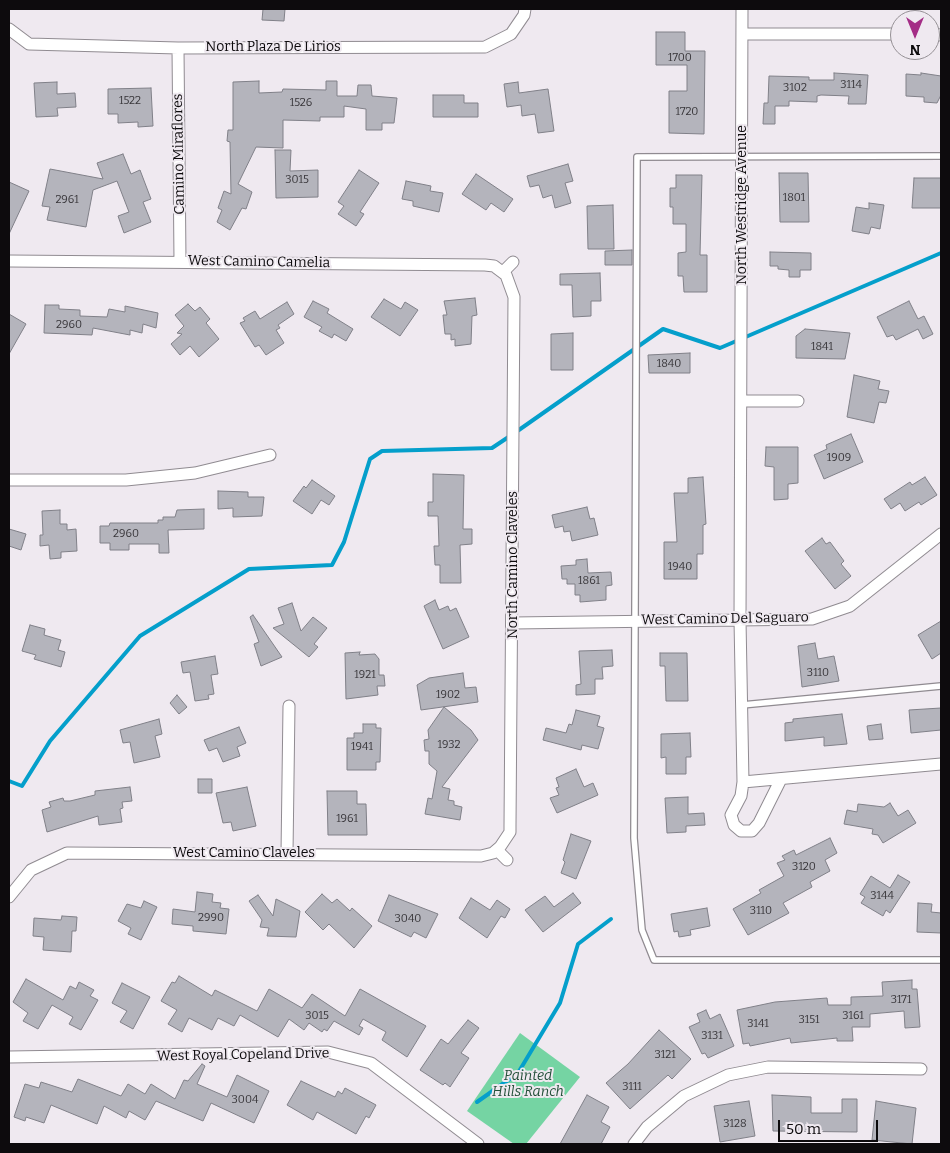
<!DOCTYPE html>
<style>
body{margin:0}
#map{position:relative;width:950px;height:1153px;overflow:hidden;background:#efe9f0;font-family:Bitter,serif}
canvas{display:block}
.frame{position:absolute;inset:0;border:10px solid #0d0b0d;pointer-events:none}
.north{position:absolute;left:890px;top:10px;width:50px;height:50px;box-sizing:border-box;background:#efe9f0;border:1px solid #959095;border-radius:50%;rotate:180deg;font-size:14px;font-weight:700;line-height:20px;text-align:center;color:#0d0b0d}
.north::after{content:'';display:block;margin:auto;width:18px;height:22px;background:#a42d86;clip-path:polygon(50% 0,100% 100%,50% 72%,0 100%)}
.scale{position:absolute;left:778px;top:1120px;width:100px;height:22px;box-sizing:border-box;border:2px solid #0d0b0d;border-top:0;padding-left:6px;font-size:15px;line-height:18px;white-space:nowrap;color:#0d0b0d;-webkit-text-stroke:4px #efe9f0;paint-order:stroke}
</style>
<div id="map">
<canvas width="950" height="1153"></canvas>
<div class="frame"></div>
<div class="north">N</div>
<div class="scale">50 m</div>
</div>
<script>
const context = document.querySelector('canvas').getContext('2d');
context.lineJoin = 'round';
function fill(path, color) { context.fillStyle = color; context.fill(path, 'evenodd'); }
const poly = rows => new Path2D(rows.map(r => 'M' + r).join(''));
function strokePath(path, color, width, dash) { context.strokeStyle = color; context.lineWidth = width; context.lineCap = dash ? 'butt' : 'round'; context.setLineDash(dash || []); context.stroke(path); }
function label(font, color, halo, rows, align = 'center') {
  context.font = font + ' Bitter,serif'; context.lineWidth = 4; context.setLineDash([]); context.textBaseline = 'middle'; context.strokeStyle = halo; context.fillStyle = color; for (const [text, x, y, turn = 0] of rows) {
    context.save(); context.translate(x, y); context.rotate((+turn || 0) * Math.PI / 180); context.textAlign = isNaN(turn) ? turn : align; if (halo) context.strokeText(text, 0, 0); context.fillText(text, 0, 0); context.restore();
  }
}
fill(poly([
 [520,1033,580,1077,526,1144,514,1144,467,1111]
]), '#75d4a3');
strokePath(poly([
 [516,432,663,329,720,348,941,253],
 [9,781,22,786,50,741,140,636,249,569,332,565,344,542,370,459,382,451,492,448,510,436],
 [477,1102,518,1073,560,1003,578,944,611,919]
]), '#049fcb', 4);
const building = poly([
 [263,9,285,9,284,21,262,20,263,9],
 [656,32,685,32,685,51,705,51,704,134,669,133,669,91,687,91,687,65,656,65,656,32],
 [834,73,868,75,866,104,848,104,849,96,821,95,817,96,817,102,789,101,789,106,775,106,775,124,763,124,764,103,768,103,769,76,809,77,809,80,834,80,834,73],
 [921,73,941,76,941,95,937,103,924,102,924,97,906,96,906,74,921,75,921,73],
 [259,81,259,93,282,92,283,89,326,90,326,81,337,81,337,96,357,96,358,85,371,85,372,96,397,98,394,123,382,123,382,130,366,130,366,109,344,106,344,117,320,117,320,121,283,120,283,148,256,147,238,184,252,192,246,209,242,208,230,230,217,222,222,210,218,208,224,191,231,194,230,142,227,141,228,130,233,130,233,82,259,81],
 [57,82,57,94,75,93,76,107,57,108,58,116,36,117,34,83,57,82],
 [518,82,519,93,548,89,554,131,538,133,535,114,522,116,521,105,507,107,504,84,518,82],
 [151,88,153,126,138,127,138,122,118,123,118,114,108,114,108,89,151,88],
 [433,95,464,95,464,103,478,103,478,117,433,117,433,95],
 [275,150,291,150,290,171,318,170,318,197,276,198,275,150],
 [123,154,131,174,140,170,151,199,143,202,151,222,124,233,118,216,129,212,117,181,93,190,86,227,47,220,50,207,42,206,50,169,103,179,97,163,123,154],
 [568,164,573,181,565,183,571,203,555,208,552,195,543,198,539,185,530,187,527,176,568,164],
 [359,170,379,183,360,212,364,214,356,226,338,214,344,206,338,202,359,170],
 [779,173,808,173,809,222,780,222,779,173],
 [476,174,513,199,504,212,491,203,486,210,462,194,476,174],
 [676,175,702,175,700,255,707,255,707,292,684,292,683,276,678,276,678,253,686,252,686,224,673,224,673,207,670,207,670,188,676,188,676,175],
 [914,178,941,178,941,208,912,208,914,178],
 [406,181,431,186,430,191,443,193,439,212,413,206,413,201,402,199,406,181],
 [9,182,29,191,9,234,9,182],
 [869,203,884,205,880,229,871,227,869,234,852,231,856,207,869,209,869,203],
 [613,205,614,249,588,249,587,206,613,205],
 [632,250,632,265,605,265,605,251,632,250],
 [770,252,811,253,811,270,800,270,800,277,789,277,789,270,778,269,778,266,770,266,770,252],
 [600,273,601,301,591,301,591,316,573,317,572,285,560,285,560,274,600,273],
 [475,298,477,315,472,316,471,344,455,346,455,339,451,340,451,334,445,334,443,315,447,315,444,301,475,298],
 [384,299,401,309,405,302,418,310,400,336,371,317,384,299],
 [313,301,329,309,327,313,353,329,346,341,334,334,332,338,319,331,322,327,304,317,313,301],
 [909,301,918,319,924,316,933,334,923,339,918,329,896,340,893,335,887,337,877,317,909,301],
 [287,302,294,314,278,325,280,328,276,330,284,343,266,355,259,345,255,347,240,323,245,321,243,318,255,311,260,319,287,302],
 [188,304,195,311,200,307,210,319,206,323,219,339,199,357,190,346,180,355,171,344,182,334,177,333,184,326,175,315,188,304],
 [45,305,59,305,59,309,80,310,80,316,107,317,109,309,125,312,125,306,158,313,156,328,143,324,142,333,130,330,130,335,93,328,92,335,44,333,45,305],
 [9,314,26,324,9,354,9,314],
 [805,329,850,333,845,359,796,358,796,336,805,329],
 [573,333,573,370,551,370,551,334,573,333],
 [690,353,690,373,649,373,648,355,690,353],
 [854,375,880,381,878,389,889,391,886,403,879,402,874,423,847,417,854,375],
 [851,434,863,462,824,479,814,455,827,449,826,445,851,434],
 [766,447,798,447,798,483,788,484,788,499,774,500,774,467,765,466,766,447],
 [433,474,464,475,463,529,472,529,472,544,460,545,461,583,440,583,440,565,435,565,434,546,439,546,438,516,428,516,428,502,433,502,433,474],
 [703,477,706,524,703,525,703,554,697,554,697,579,664,579,664,542,677,542,674,493,688,493,688,478,703,477],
 [925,477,937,495,921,505,919,502,905,511,900,503,891,509,884,499,910,482,912,485,925,477],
 [312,480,335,496,329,505,321,500,312,514,293,501,304,486,306,488,312,480],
 [218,491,248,492,248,497,264,497,262,516,233,517,233,508,218,509,218,491],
 [587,507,590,519,594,518,598,535,572,541,570,531,564,532,563,526,555,528,552,515,587,507],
 [204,509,204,529,168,530,169,553,159,553,159,544,129,544,129,550,110,550,110,543,100,543,100,526,109,526,110,523,158,523,158,520,163,520,163,517,175,517,177,510,204,509],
 [60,510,60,524,67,524,67,530,76,529,77,551,61,552,61,558,50,559,49,545,40,546,40,535,43,535,42,511,60,510],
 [9,529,26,534,21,550,9,546,9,529],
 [822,538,826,544,830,542,844,561,841,564,851,576,835,589,805,551,822,538],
 [587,559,588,573,611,572,612,585,606,586,606,600,580,602,580,595,575,595,575,584,567,584,567,579,562,579,561,566,576,565,576,560,587,559],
 [435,600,439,610,448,606,450,611,456,608,469,637,443,649,424,606,435,600],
 [292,603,301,631,313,617,327,628,314,644,318,647,309,657,273,628,284,624,278,608,292,603],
 [253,615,282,657,261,666,254,644,259,642,250,617,253,615],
 [941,621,941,653,932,659,918,635,941,621],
 [30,625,45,629,44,635,61,640,58,650,65,652,61,667,34,659,36,655,22,651,30,625],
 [815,643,818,659,834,656,839,681,802,687,798,646,815,643],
 [612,650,613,666,602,667,603,679,595,679,595,694,576,695,576,685,581,684,579,651,612,650],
 [360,652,359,655,375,654,379,659,379,675,384,675,385,686,377,686,378,695,346,699,345,653,360,652],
 [660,653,687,653,688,701,666,701,665,666,660,666,660,653],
 [215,656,218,674,211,675,214,694,208,695,209,699,195,701,190,672,183,673,181,662,215,656],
 [463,673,465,688,476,687,478,702,421,710,417,685,429,678,463,673],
 [177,695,187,707,179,714,170,703,177,695],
 [444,707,471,730,478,740,442,787,450,789,448,800,454,801,454,805,462,807,460,820,425,814,428,798,432,799,437,771,429,764,429,751,425,751,424,740,429,739,428,730,444,707],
 [941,708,941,730,911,733,909,710,941,708],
 [576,710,600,716,597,726,604,728,598,749,582,745,581,750,543,740,546,728,566,733,569,724,572,725,576,710],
 [842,714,847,744,824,746,824,737,785,741,785,723,793,722,793,719,842,714],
 [159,719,162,734,155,736,160,757,134,763,130,742,123,743,120,730,159,719],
 [363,724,376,724,376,728,381,728,380,762,376,762,376,770,347,770,347,738,354,738,354,733,363,733,363,724],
 [881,724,883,739,869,740,867,726,881,724],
 [239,727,246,743,237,747,240,756,223,762,217,748,209,751,204,740,239,727],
 [690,733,691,757,686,757,686,774,666,774,666,757,661,758,661,734,690,733],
 [576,769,584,787,593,783,598,795,557,813,550,798,559,795,556,788,559,787,556,778,576,769],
 [198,779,212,779,212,793,198,793,198,779],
 [130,787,132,801,122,802,123,808,120,809,122,822,99,825,98,816,47,832,42,810,51,807,49,802,63,798,64,801,70,801,95,795,95,791,130,787],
 [247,787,256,826,233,831,231,822,223,823,216,793,247,787],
 [327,791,357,791,357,804,366,804,367,835,328,835,327,791],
 [688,797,688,814,704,813,705,825,686,826,686,832,667,833,665,798,688,797],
 [890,803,898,816,908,810,916,823,883,843,878,835,872,834,873,829,844,824,847,810,857,812,858,804,884,807,890,803],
 [571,834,591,841,576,879,561,873,565,862,563,860,571,834],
 [830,838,837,853,825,860,830,871,810,882,812,887,783,903,789,913,748,935,733,909,761,893,759,890,784,876,777,863,785,860,782,856,794,850,796,855,830,838],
 [898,875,910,882,890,913,886,910,883,916,861,903,865,897,860,894,871,876,890,888,898,875],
 [197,892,213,894,212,902,221,903,220,908,229,909,226,934,193,931,193,926,172,924,173,909,195,912,197,892],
 [573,893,581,903,543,932,525,910,545,896,554,907,573,893],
 [322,894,332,903,337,899,350,911,352,908,372,926,354,948,329,924,323,930,305,912,322,894],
 [258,895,273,916,276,899,300,911,296,937,267,936,269,928,260,927,262,920,249,901,258,895],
 [389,895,438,914,426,938,414,932,411,937,378,921,389,895],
 [471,898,490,910,497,900,510,909,505,918,501,916,487,938,459,918,471,898],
 [144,901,157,907,141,940,128,934,131,928,118,921,127,904,141,908,144,901],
 [918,903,932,904,931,912,941,913,941,933,917,932,918,903],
 [707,908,710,926,690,930,691,935,679,937,678,931,674,932,671,914,707,908],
 [62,916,77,917,76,931,72,931,71,952,43,950,44,937,33,936,34,918,61,920,62,916],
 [179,976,212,996,215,990,257,1011,269,989,302,1008,312,994,345,1016,360,989,426,1026,407,1057,382,1040,386,1032,363,1019,359,1026,363,1028,359,1035,334,1021,327,1031,324,1029,322,1032,309,1023,304,1030,289,1019,278,1037,240,1015,234,1026,218,1018,212,1030,189,1018,182,1032,168,1024,177,1010,161,1001,172,982,175,983,179,976],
 [26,979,63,1000,70,986,76,989,79,982,94,990,90,996,98,1000,81,1030,69,1024,73,1017,52,1005,38,1029,23,1021,28,1013,13,1002,26,979],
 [912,980,912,989,917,989,920,1027,905,1028,904,1011,870,1014,870,1027,852,1027,853,1041,837,1041,837,1038,791,1043,790,1038,750,1046,749,1043,743,1044,737,1010,775,1002,827,998,828,1005,851,1005,851,997,883,996,882,982,912,980],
 [122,983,150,997,133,1029,120,1022,127,1011,112,1003,122,983],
 [706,1010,710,1019,720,1014,734,1046,708,1058,705,1053,702,1054,689,1027,700,1022,697,1014,706,1010],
 [468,1020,479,1028,461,1053,469,1058,450,1087,445,1083,443,1085,420,1070,441,1039,448,1044,468,1020],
 [659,1030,691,1059,672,1079,668,1075,630,1109,606,1083,628,1064,659,1030],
 [202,1064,205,1066,197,1084,227,1097,237,1075,269,1091,254,1123,211,1103,203,1121,156,1101,145,1120,129,1111,126,1118,104,1106,97,1124,51,1105,44,1123,26,1117,25,1121,14,1117,25,1084,39,1088,41,1082,72,1092,78,1079,121,1096,128,1084,145,1094,151,1084,175,1099,184,1080,188,1081,202,1064],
 [301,1081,335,1097,338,1091,342,1094,345,1088,376,1105,369,1118,366,1116,356,1134,317,1112,313,1120,287,1105,301,1081],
 [587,1095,609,1107,601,1122,610,1127,601,1144,560,1144,587,1095],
 [772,1095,811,1097,811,1113,842,1113,842,1099,857,1099,857,1132,773,1131,772,1095],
 [749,1101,755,1136,720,1142,714,1106,749,1101],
 [876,1101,916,1108,912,1144,872,1140,876,1101]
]);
fill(building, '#b4b4bc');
strokePath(building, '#808088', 1);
const service = poly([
 [941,156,637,157,634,838,642,930,654,960,941,960],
 [742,705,941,686]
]);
const minor = poly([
 [742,9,740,620,743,782,741,796,731,815,734,825,741,831,752,831,759,823,781,779],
 [9,29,29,44,178,48,485,47,511,34,524,15,525,9],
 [742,34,900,34],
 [930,34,941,35],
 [178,48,180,261],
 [9,261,485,265,494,266,506,275,514,297,510,825,510,832,500,847,493,853,481,856,67,853,31,870,9,897],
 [503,272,513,262],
 [741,401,798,401],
 [9,480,126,480,195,473,270,455],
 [513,623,812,619,850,606,941,534],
 [743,782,941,764],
 [497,850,507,860],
 [287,853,289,706],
 [9,1057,328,1052,371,1063,478,1144],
 [634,1144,647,1127,684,1096,728,1075,768,1067,921,1069]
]);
strokePath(service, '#908b91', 8);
strokePath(minor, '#908b91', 13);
strokePath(service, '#fff', 5.5);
strokePath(minor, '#fff', 11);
label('11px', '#373539', null, [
 ["1700",680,58],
 ["3114",851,85],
 ["3102",795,88],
 ["1522",130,101],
 ["1526",301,103],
 ["1720",687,112],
 ["3015",297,180],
 ["1801",794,198],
 ["2961",67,200],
 ["2960",69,325],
 ["1841",822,347],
 ["1840",669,364],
 ["1909",839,458],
 ["2960",126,534],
 ["1940",680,567],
 ["1861",589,581],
 ["3110",818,673],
 ["1921",365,675],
 ["1902",448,695],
 ["1932",449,745],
 ["1941",362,747],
 ["1961",347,819],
 ["3120",804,867],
 ["3144",882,896],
 ["3110",761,911],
 ["2990",211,918],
 ["3040",408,919],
 ["3171",901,1000],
 ["3015",317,1016],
 ["3161",853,1016],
 ["3151",809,1020],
 ["3141",758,1024],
 ["3131",712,1036],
 ["3121",665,1055],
 ["3111",632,1087],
 ["3004",245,1100],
 ["3128",735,1124]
]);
label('14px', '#0d0b0d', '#efe9f0', [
 ["North Plaza De Lirios",273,47],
 ["Camino Miraflores",179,154,-91],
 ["North Westridge Avenue",742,205,-90],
 ["West Camino Camelia",259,262,1],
 ["North Camino Claveles",513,565,-90],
 ["West Camino Del Saguaro",725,619,-1],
 ["West Camino Claveles",244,853],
 ["West Royal Copeland Drive",243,1055,-1]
]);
label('italic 14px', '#24503a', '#efe9f0', [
 ["Painted",528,1076],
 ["Hills Ranch",528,1092]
]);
</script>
